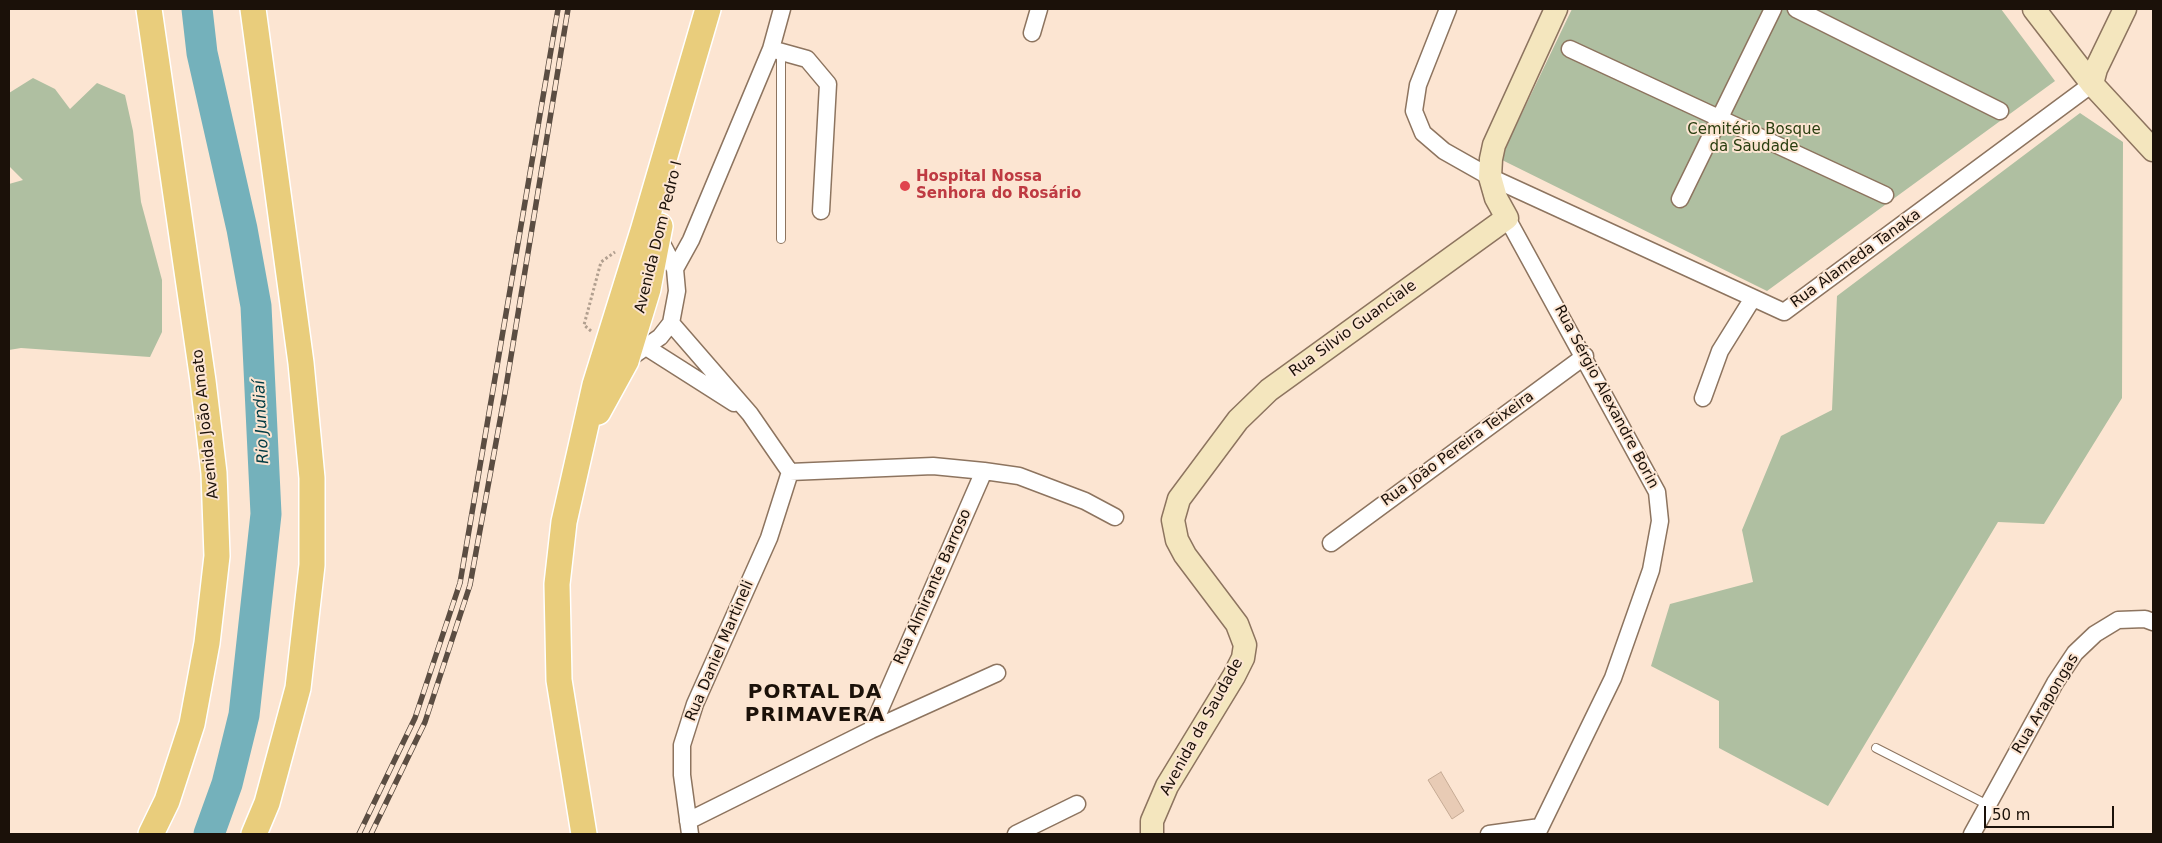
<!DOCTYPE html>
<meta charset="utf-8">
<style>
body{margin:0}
#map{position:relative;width:2162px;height:843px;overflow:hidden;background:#fce5d2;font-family:"DejaVu Sans",sans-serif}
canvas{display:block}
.frame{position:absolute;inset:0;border:10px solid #1b1109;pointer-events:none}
.scale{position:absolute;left:1984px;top:806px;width:130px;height:22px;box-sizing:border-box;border:2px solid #1b1109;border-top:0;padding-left:6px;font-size:15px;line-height:18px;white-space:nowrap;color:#1b1109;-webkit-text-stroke:4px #fce5d2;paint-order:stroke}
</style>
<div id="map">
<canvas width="2162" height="843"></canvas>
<div class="frame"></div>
<div class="scale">50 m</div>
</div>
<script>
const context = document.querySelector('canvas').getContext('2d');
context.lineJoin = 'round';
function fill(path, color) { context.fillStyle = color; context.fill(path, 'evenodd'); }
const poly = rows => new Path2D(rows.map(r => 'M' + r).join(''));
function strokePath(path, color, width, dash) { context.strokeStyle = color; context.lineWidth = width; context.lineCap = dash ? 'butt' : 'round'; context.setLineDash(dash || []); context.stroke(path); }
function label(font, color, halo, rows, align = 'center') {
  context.font = font + ' "DejaVu Sans",sans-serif'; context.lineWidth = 4; context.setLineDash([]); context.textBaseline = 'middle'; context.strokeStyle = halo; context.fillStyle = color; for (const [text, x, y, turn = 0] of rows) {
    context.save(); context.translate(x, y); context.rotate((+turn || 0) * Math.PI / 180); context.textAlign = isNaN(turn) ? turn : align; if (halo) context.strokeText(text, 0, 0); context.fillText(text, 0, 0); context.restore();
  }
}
fill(poly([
 [1572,9,2001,9,2055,81,1767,291,1500,159],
 [33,78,55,89,70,109,97,83,125,95,133,131,141,202,162,280,162,332,150,357,21,348,9,350,9,184,23,180,9,166,9,93],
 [2080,113,2123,142,2122,398,2044,524,1998,522,1828,806,1719,748,1719,701,1651,666,1670,604,1753,582,1742,530,1781,436,1832,410,1837,296]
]), '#afbfa1');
strokePath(poly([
 [197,9,202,53,242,229,256,306,266,514,244,715,227,784,209,834]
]), '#74b1bb', 31);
const building = poly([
 [1441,772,1464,811,1452,819,1428,780,1441,772]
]);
fill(building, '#e8cbb5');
strokePath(building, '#c5aa94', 1);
const lane = poly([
 [781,51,781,239],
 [1876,748,1988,805]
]);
const street = poly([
 [1448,9,1418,85,1414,111,1423,133,1444,151,1490,177,1784,312,2092,84],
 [1796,9,2000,111],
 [1032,33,1039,9],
 [771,49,782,9],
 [1570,49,1885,195],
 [1680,199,1773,9],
 [1507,218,1657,492,1660,521,1651,570,1613,678,1537,834],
 [675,269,691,240,771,49,807,59,828,84,821,211],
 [671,323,750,414,790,472],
 [646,347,734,403],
 [624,362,660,337,671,323,677,291,675,269,657,234],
 [1703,398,1720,351,1753,298],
 [790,472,933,466,984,471,1019,476,1085,501,1115,517],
 [1331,543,1585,356],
 [871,730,984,471],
 [688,821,871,730,997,673],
 [690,834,682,775,682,745,695,704,769,538,790,472],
 [1016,834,1077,804],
 [1489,834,1540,827],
 [1972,834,2055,683,2075,653,2095,634,2118,620,2145,619,2153,622]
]);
const secondary = poly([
 [2034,9,2092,84,2153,150],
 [2092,84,2096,69,2125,9],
 [1152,834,1152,821,1167,786,1234,676,1243,658,1245,645,1237,624,1185,555,1177,540,1173,520,1179,499,1238,420,1269,390,1507,218,1496,198,1490,177,1491,159,1494,145,1556,9]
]);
const primary = poly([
 [149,9,203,381,214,473,217,556,207,643,192,724,167,801,151,834],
 [253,9,301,363,312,478,312,565,298,688,267,803,254,834],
 [598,412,626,361,648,289,660,226],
 [584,834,559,680,557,584,564,522,595,385,643,231,708,9]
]);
strokePath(lane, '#8d745f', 10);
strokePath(street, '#8d745f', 19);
strokePath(secondary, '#8d745f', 25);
strokePath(primary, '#fff', 28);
strokePath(poly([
 [591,331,584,325,601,262,615,252]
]), '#b19f8f', 3, [2.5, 2.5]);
strokePath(lane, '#fff', 8);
strokePath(street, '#fff', 16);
strokePath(secondary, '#f4e6be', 22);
strokePath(primary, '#e9cd7c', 25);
const rail = poly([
 [359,834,415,718,460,583,558,9],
 [371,834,425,722,470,585,505,393,568,9]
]);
strokePath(rail, '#5b4d42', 5.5);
strokePath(rail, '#fce5d2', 4, [11]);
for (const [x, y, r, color] of [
 [905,186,6,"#e0444e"]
]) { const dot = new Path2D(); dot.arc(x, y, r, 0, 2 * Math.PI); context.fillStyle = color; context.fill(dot); strokePath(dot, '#fce5d2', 2); }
label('15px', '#2a3e10', '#fce5d2', [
 ["Cemitério Bosque",1754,130],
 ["da Saudade",1754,147]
]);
label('bold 15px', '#be3a42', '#fce5d2', [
 ["Hospital Nossa",916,177],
 ["Senhora do Rosário",916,194]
], 'left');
label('15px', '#1b1109', '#fce5d2', [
 ["Avenida Dom Pedro I",659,237,-76],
 ["Rua Alameda Tanaka",1856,259,-36],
 ["Rua Silvio Guanciale",1353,329,-36],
 ["Rua Sérgio Alexandre Borin",1606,397,62],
 ["Avenida João Amato",206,424,-96],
 ["Rua João Pereira Teixeira",1458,449,-36],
 ["Rua Almirante Barroso",933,587,-66],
 ["Rua Daniel Martineli",720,651,-67],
 ["Rua Arapongas",2046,704,-59],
 ["Avenida da Saudade",1202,727,-61]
]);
label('italic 16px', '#003b43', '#fce5d2', [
 ["Rio Jundiaí",262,422,-93]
]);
context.letterSpacing = '1px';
label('bold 20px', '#1b1109', '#fce5d2', [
 ["PORTAL DA",815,693],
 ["PRIMAVERA",815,716]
]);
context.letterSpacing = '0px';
</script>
